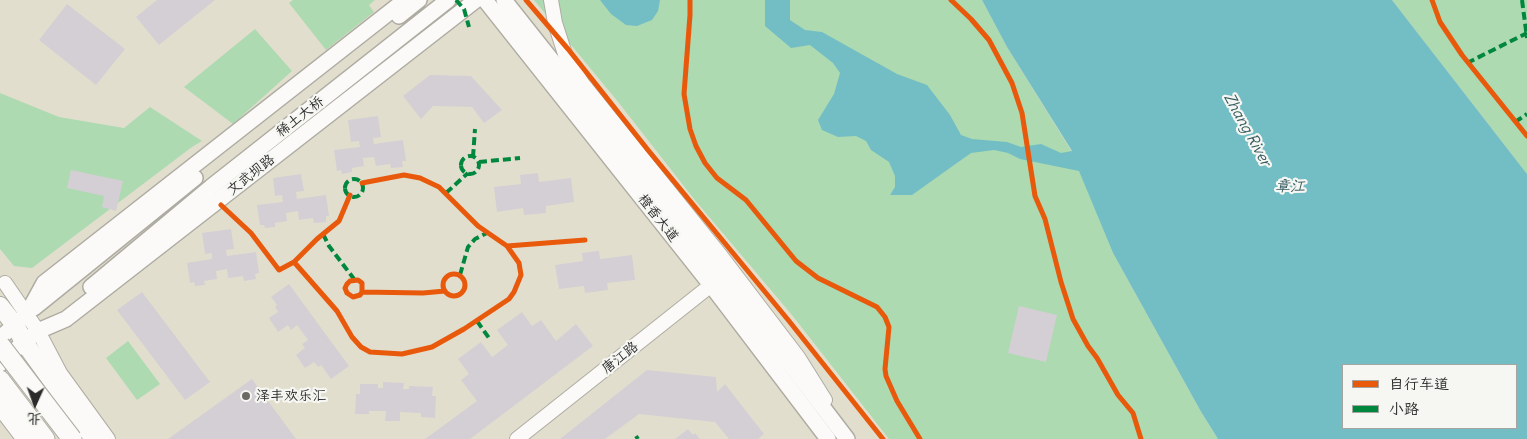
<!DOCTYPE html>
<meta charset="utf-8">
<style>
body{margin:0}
#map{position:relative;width:1527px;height:439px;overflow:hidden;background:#e2dece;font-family:Delius,"LXGW WenKai TC",sans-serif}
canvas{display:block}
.legend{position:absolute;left:1342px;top:364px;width:175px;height:65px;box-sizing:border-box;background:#f6f6f2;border:1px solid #a5a5a2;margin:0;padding:6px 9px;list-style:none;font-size:15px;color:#2b2b2b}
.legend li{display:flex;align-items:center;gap:10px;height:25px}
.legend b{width:25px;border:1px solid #a5a5a2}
.north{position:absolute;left:10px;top:379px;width:50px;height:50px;-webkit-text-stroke:4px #f6f6f2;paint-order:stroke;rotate:182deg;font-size:14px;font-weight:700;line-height:20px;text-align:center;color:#2b2b2b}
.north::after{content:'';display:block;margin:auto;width:18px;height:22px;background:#2b2b2b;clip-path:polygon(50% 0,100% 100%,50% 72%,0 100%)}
</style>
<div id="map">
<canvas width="1527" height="439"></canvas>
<ul class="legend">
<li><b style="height:6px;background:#e8590c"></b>自行车道</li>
<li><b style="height:6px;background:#00873e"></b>小路</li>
</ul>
<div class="north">北</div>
</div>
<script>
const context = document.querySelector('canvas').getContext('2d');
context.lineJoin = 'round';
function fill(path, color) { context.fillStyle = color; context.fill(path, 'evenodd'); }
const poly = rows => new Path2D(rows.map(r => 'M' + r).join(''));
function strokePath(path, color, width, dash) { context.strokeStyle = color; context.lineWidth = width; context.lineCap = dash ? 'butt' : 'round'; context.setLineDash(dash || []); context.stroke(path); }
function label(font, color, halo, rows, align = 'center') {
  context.font = font + ' Delius,"LXGW WenKai TC",sans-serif'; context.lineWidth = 4.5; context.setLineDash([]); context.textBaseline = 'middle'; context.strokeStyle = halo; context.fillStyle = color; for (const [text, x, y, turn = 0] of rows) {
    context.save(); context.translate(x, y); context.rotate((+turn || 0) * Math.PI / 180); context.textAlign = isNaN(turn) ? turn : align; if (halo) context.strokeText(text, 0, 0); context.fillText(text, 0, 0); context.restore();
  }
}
fill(poly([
 [293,0,375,0,369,5,374,12,326,50,289,3],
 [534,0,982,0,1007,47,1072,152,1113,253,1200,410,1218,439,889,439,792,315,694,199,619,103],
 [1392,0,1527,0,1527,174],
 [255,29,292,71,233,124,184,87],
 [0,93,59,117,124,128,150,107,202,141,192,147,32,268,14,266,0,249],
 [128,341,160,384,137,400,106,358]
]), '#addab1');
fill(poly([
 [600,0,660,0,658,11,652,20,637,26,626,25,611,14],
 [765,0,790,0,790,20,805,30,822,32,897,74,927,85,950,115,961,135,972,139,1007,142,1021,147,1041,144,1061,153,1072,151,1007,47,982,0,1392,0,1527,174,1527,439,1218,439,1200,410,1113,253,1079,171,1020,159,1008,153,994,150,971,153,912,195,890,195,895,187,895,176,889,162,871,150,866,141,856,136,838,137,822,130,818,120,834,94,840,73,833,63,810,45,791,48,765,26],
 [1343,365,1516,365,1516,428,1343,428]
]), '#73bec5');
fill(poly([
 [157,0,215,0,159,45,136,17],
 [67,4,125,49,96,85,39,40],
 [430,75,471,76,502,110,484,123,472,107,433,106,421,119,403,96],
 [378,116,381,137,373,138,374,144,403,140,406,161,402,161,403,167,391,168,390,164,376,166,374,157,363,158,364,166,352,168,352,172,342,174,341,170,337,171,334,150,360,147,359,141,351,142,348,120],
 [71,170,123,181,116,211,102,207,104,196,67,188],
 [538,173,539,182,571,178,574,202,546,206,546,213,524,215,523,208,497,212,494,187,521,184,520,175],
 [301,174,304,191,296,192,297,199,326,195,329,216,326,216,326,222,314,223,313,218,299,220,298,211,286,213,287,221,275,223,275,227,265,228,264,225,260,225,257,205,283,202,282,195,275,196,273,178],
 [231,229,234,249,226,250,227,256,256,252,259,273,255,274,256,279,244,281,243,276,228,278,227,269,216,271,217,279,204,281,205,285,195,286,194,282,190,283,187,263,212,259,212,253,205,254,202,233],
 [599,251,600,259,632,255,635,280,607,283,608,290,585,293,584,286,559,289,555,265,583,261,582,253],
 [289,284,349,366,331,379,321,365,318,367,314,362,305,368,296,355,305,348,302,344,308,340,297,325,291,330,288,325,278,332,269,318,278,312,275,307,277,305,271,297],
 [142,292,210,382,185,400,117,310],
 [1019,306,1057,315,1046,362,1008,353],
 [522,312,532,326,541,320,556,341,576,324,593,346,470,439,425,439,477,401,461,380,469,374,458,359,481,342,492,357,508,345,497,330],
 [647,370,716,377,717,392,725,384,764,434,758,439,729,439,715,422,639,414,605,439,560,439],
 [252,379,296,439,168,439],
 [383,382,404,383,403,389,409,389,409,386,433,387,432,396,436,396,435,418,421,417,421,413,400,412,400,421,385,421,386,411,369,411,369,414,355,414,356,394,360,394,360,384,378,384,378,388,383,388],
 [688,429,693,435,695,433,700,439,675,439]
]), '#d4cfd4');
const tertiary = poly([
 [551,0,555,23,565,54,582,83,721,256,798,357,825,400],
 [5,283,38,331,60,373,108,439],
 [517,439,720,278]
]);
const secondary = poly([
 [485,0,711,285,828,439],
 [504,0,723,276,847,439],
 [399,16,419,0],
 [91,287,211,187,448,0],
 [34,308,195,178],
 [0,338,27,314,44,283,405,0],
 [0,364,24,342,38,331,66,319,476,0]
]);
const primary = poly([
 [0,306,15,325,24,342,94,439],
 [0,405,26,439]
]);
const trunk = poly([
 [0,380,45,439]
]);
strokePath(tertiary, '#aeaca2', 16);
strokePath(secondary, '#aeaca2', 18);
strokePath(primary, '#aeaca2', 20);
strokePath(trunk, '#aeaca2', 21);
strokePath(tertiary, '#fbfaf8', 14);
strokePath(secondary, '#fbfaf8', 15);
strokePath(primary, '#fbfaf8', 18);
strokePath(trunk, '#fbfaf8', 19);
const trunkBridge = poly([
 [0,345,72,439]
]);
strokePath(trunkBridge, '#aeaca2', 21, []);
strokePath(trunkBridge, '#fbfaf8', 19);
strokePath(poly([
 [456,0,464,9,469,27],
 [1522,0,1527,38],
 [1467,63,1527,33],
 [1515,122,1527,114],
 '461 165a9 9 0 1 1 18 0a9 9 0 1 1-18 0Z',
 [473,157,475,129],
 [479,162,520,158],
 '345 188a9 9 0 1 1 18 0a9 9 0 1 1-18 0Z',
 [446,193,468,173],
 [323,234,329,246,354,279],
 [460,275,468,247,475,239,487,233],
 [477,321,489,338],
 [636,436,638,439]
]), '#00873e', 4, [8, 4]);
strokePath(poly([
 [526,0,568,49,648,150,789,321,883,439],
 [690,0,690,15,684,94,690,129,696,146,705,163,717,178,746,200,796,261,818,278,877,307,885,317,889,327,885,369,886,376,897,401,920,439],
 [951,0,971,19,989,40,1012,83,1022,113,1035,196,1045,219,1061,282,1073,319,1088,346,1097,358,1118,395,1133,413,1141,439],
 [1432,0,1440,22,1462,55,1527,136],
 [221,205,251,233,279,270,294,262,317,239,339,221,350,195],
 [507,246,585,240],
 [294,262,337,311,352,337,361,347,370,352,402,354,432,347,464,329,509,299,514,292,521,275,519,263,507,246,478,226,439,187,420,178,404,175,362,183],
 '443 285a11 11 0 1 1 22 0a11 11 0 1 1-22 0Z',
 [362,292,362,283,358,280,350,281,347,284,345,288,347,293,353,297,360,295,362,292,423,293,445,291]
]), '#e8590c', 5);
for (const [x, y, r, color] of [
 [246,396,5,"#6b6a64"]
]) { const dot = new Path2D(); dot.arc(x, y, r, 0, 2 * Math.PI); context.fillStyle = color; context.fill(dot); strokePath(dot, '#f6f6f2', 2); }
label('14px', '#2b2b2b', '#f6f6f2', [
 ["稀土大桥",300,117,-38],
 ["文武坝路",251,175,-38],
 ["橙香大道",658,218,52],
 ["唐江路",620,358,-38]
]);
label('14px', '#2b2b2b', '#f6f6f2', [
 ["泽丰欢乐汇",256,396]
], 'left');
label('italic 15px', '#345a60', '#f6f6f2', [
 ["Zhang River",1247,130,61],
 ["章江",1290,187]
]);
</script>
